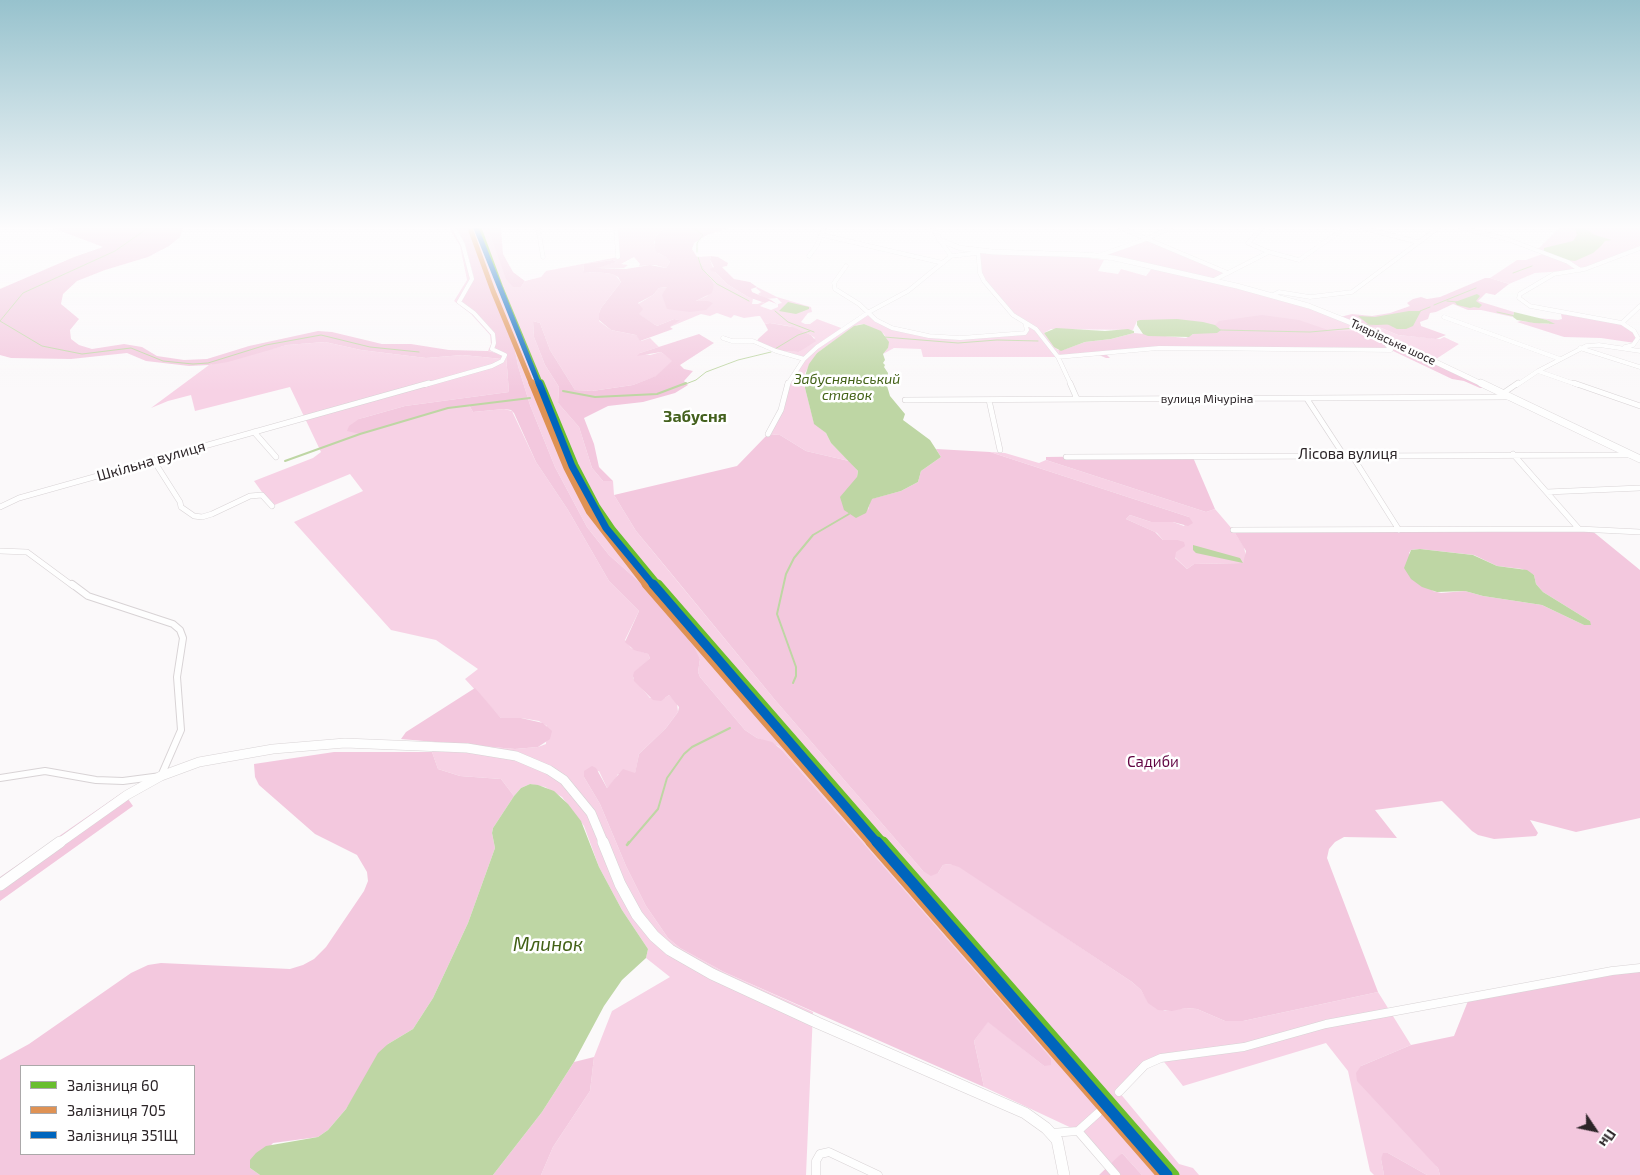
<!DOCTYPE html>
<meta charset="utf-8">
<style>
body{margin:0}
#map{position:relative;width:1640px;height:1175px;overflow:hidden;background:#fbf9fa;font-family:"Exo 2",sans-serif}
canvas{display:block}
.legend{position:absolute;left:20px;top:1065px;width:175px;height:90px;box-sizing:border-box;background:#fff;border:1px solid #aba8a9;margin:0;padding:6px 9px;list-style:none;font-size:15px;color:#2c2528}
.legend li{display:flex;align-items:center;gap:10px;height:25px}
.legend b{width:25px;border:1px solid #aba8a9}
.north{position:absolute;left:1570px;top:1105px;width:50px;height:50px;-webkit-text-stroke:4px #fff;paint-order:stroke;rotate:124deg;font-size:14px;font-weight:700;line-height:20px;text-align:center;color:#2c2528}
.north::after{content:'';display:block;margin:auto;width:18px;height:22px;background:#2c2528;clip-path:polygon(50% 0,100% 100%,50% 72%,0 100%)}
</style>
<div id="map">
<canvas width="1640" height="1175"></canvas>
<ul class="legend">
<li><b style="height:6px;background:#69be2f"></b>Залізниця 60</li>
<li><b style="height:6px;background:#df9254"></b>Залізниця 705</li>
<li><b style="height:6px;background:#0065bd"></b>Залізниця 351Щ</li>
</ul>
<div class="north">Пн</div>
</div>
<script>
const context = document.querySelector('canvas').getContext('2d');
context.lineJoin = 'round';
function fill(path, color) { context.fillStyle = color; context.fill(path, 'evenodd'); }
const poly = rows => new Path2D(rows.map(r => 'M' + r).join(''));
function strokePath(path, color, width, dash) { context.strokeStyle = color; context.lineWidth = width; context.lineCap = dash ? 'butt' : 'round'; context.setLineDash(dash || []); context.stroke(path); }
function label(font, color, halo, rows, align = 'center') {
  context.font = font + ' "Exo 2",sans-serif'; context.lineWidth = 5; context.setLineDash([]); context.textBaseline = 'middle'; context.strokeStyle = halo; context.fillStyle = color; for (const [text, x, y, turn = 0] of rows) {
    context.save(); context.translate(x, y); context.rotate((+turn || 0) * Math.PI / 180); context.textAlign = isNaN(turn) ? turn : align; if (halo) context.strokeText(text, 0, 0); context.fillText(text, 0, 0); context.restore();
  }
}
fill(poly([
 [449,228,457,228,465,244,474,278,471,285,475,312,506,355,509,392,405,406,359,419,469,405,473,412,504,409,512,411,536,462,568,510,609,581,639,611,625,640,631,648,648,654,650,658,635,672,633,678,650,698,665,698,669,695,677,703,678,712,666,728,639,754,635,774,618,774,615,780,607,788,599,771,584,777,600,804,626,866,646,906,668,938,680,948,724,972,813,1012,806,1175,541,1175,553,1147,590,1091,594,1057,612,1011,670,977,646,958,648,949,622,910,599,867,584,826,562,797,545,787,530,784,521,788,514,796,501,779,460,776,438,769,432,752,436,742,515,749,538,747,546,744,547,726,539,721,521,718,501,718,465,679,478,669,436,640,391,630,294,522,363,491,350,474,272,506,254,481,313,458,321,452,290,387,195,411,191,395,168,401,151,408,209,365,287,345,325,342,361,350,426,358,463,355,502,359,501,354,488,351,491,344,490,335,471,314,454,301,467,280,460,246],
 [469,228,488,228,521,287,525,281,541,277,546,271,618,257,616,228,664,228,657,235,654,242,658,253,666,257,670,262,666,268,655,265,639,266,640,264,634,257,621,264,628,265,624,268,630,268,594,268,617,262,613,260,584,264,583,273,597,272,612,274,616,276,621,282,601,308,599,313,599,321,611,330,636,335,641,341,650,338,659,347,640,353,650,355,661,352,673,361,657,376,633,385,592,391,575,390,550,350,540,323,533,321,534,337,545,365,559,387,558,403,579,427,592,468,603,481,613,481,614,495,636,531,775,700,923,871,938,873,943,865,949,864,959,866,1132,982,1141,990,1149,1003,1165,1011,1186,1008,1197,1009,1225,1021,1243,1021,1378,992,1411,1045,1361,1066,1438,1168,1440,1175,1427,1175,1388,1153,1381,1159,1384,1175,1374,1175,1370,1171,1348,1071,1326,1043,1183,1086,1161,1058,1150,1062,1119,1092,1179,1164,1193,1168,1199,1175,1142,1175,1122,1153,1111,1168,1078,1131,984,1087,974,1041,988,1021,1044,1066,1051,1058,782,750,778,746,757,738,745,730,700,677,698,672,700,659,644,586,609,555,587,527,555,467,530,405,518,366,512,335,493,295],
 [1559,228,1640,228,1640,248,1580,270,1535,273,1509,284,1490,278,1517,260,1526,260,1542,254,1537,250],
 [1146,239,1228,273,1214,280,1273,295,1364,328,1379,327,1398,335,1440,339,1444,337,1459,344,1433,361,1363,334,1298,336,1209,333,1212,332,1137,321,1133,330,1051,329,1044,333,1058,350,1060,356,1058,357,923,357,921,349,894,348,883,354,888,348,888,342,884,334,864,324,857,325,817,353,805,373,805,388,814,423,826,433,831,443,849,461,806,451,780,435,768,434,781,410,786,387,804,359,776,351,799,352,815,338,811,335,789,326,770,323,765,324,760,316,758,316,744,318,734,315,731,318,717,313,710,316,701,314,670,327,679,320,674,319,657,326,638,314,638,304,653,295,659,288,668,287,696,301,707,296,714,284,697,257,711,256,710,260,715,272,727,284,748,297,756,299,753,299,752,304,758,304,762,302,765,303,760,306,771,310,778,307,778,304,782,303,777,298,766,299,758,294,761,292,756,288,757,287,777,297,811,307,812,312,808,313,801,322,805,324,810,324,817,319,844,329,869,312,871,316,892,328,954,338,1026,332,1025,323,1018,318,981,276,978,253,1082,257,1104,260,1098,271,1118,274,1121,269,1146,276,1153,267,1098,256],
 [990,452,1005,453,1039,463,1046,460,1206,512,1215,509,1233,530,1244,547,1246,557,1243,563,1194,564,1187,569,1159,542,1182,541,1163,540,1157,533,1126,519,1130,515,1151,522,1173,522,1184,526,1189,517]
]), '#f7d2e5');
fill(poly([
 [53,228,183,228,180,237,169,246,148,257,105,270,77,281,63,294,61,304,79,319,70,330,71,339,79,345,92,349,124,344,142,347,157,356,184,360,207,359,249,346,318,331,332,332,382,344,411,344,449,350,488,351,501,354,503,355,502,359,463,355,426,358,361,350,325,342,287,345,228,362,209,365,189,366,146,361,127,353,71,359,11,358,0,355,0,289,74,257,103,247],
 [457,228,469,228,493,295,512,335,518,366,530,405,555,467,587,527,609,555,644,586,694,647,700,659,698,672,700,677,745,730,757,738,772,742,782,750,1051,1058,1051,1065,1044,1066,988,1022,974,1041,984,1087,724,972,680,948,668,938,646,906,626,866,600,804,584,777,584,771,592,766,596,768,607,788,623,769,635,773,639,754,666,728,678,712,679,707,669,695,661,701,653,700,634,681,633,676,634,672,650,658,648,654,634,650,625,642,639,611,609,581,568,510,536,462,514,413,511,410,504,409,473,412,469,405,448,408,360,434,347,431,349,426,359,419,405,406,509,392,506,355,494,349,494,334,461,300,471,285,474,278,465,244],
 [488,228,501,228,503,254,513,272,525,281,521,287,513,287,506,279],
 [664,228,728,228,707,235,694,243,692,249,714,284,712,293,696,301,708,301,713,303,706,310,690,312,667,309,662,295,667,287,659,288,653,295,638,303,643,309,639,314,657,326,674,319,680,320,670,327,673,329,640,341,636,335,611,330,599,320,599,313,601,308,621,282,618,277,612,274,597,272,583,273,584,264,613,260,617,262,597,268,626,269,650,265,666,268,670,262,666,257,656,252,655,246,655,238],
 [711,256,718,257,728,263,727,266,722,267,734,279,750,282,757,287,751,289,752,292,771,300,777,304,769,301,765,303,748,297,727,284,715,272,711,271,710,269,714,267,710,260],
 [1485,278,1490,278,1509,284,1495,295,1486,293,1478,301,1514,312,1513,317,1481,310,1468,310,1453,304,1436,312,1430,313,1428,319,1420,322,1421,326,1446,335,1436,339,1398,335,1379,327,1364,328,1340,317,1352,314,1372,316,1390,313,1410,306,1407,303,1413,299,1421,297,1427,299,1440,297],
 [1561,314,1622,323,1637,334,1635,343,1601,338,1564,337,1517,322,1521,321,1549,324,1548,320,1538,318,1558,320,1562,319],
 [1262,315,1299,320,1331,331,1355,331,1373,338,1379,335,1490,388,1480,388,1464,381,1452,379,1391,350,1159,347,1104,352,1110,358,1106,358,1092,352,1060,356,1058,350,1063,350,1085,342,1111,339,1134,333,1186,338,1195,333,1217,333,1221,330,1215,325,1219,321],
 [533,321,540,323,550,350,575,390,592,391,633,385,656,376,672,361,661,352,637,356,640,353,699,334,714,343,680,365,684,369,693,371,684,381,688,385,675,393,643,402,608,406,584,418,594,444,599,467,613,481,603,481,592,468,579,427,558,403,559,387,545,365,534,337],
 [770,323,793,327,811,335,816,341,799,352,776,351,757,342,758,339,768,330,765,324],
 [768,434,780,435,806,451,849,461,858,471,857,477,868,510,871,499,901,491,918,482,921,471,941,457,936,449,990,452,1189,517,1193,523,1188,526,1173,522,1151,522,1130,515,1126,519,1155,532,1163,540,1178,540,1184,542,1185,546,1176,552,1175,558,1187,569,1194,564,1243,563,1246,551,1233,530,1591,530,1640,570,1640,818,1576,832,1530,820,1538,833,1536,836,1494,839,1478,835,1472,831,1442,801,1375,810,1397,838,1344,837,1335,842,1329,849,1327,858,1378,992,1243,1021,1225,1021,1197,1009,1186,1008,1172,1011,1158,1010,1148,1003,1141,990,1132,982,959,867,949,864,943,865,938,873,931,876,923,871,775,700,665,566,636,531,614,495,737,466],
 [1420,549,1474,555,1497,566,1522,569,1534,575,1536,584,1543,592,1590,621,1584,625,1542,605,1483,596,1465,591,1441,593,1433,591,1409,553,1411,550],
 [1192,455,1215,509,1206,512,1046,460,1046,457],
 [475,688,501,718,521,718,543,723,552,731,550,739,538,747,515,749,401,739,406,732],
 [334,752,432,752,438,769,460,776,501,779,514,796,493,828,492,833,495,848,468,923,433,998,413,1029,388,1044,346,1109,328,1130,318,1137,273,1143,250,1168,260,1175,0,1175,0,1060,29,1044,131,973,148,965,161,963,290,969,303,965,314,959,326,947,364,891,368,881,367,872,357,855,315,834,259,785,255,777,254,764],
 [21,1066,194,1066,194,1154,21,1154],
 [123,792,133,806,0,901,0,877],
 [1640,968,1640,1175,1440,1175,1438,1168,1357,1081,1356,1073,1361,1066,1411,1045,1454,1036,1470,996],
 [594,1057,590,1091,553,1147,541,1175,493,1175,542,1112,574,1062],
 [1122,1153,1142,1175,1099,1175],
 [1383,1153,1388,1153,1427,1175,1384,1175,1381,1159]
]), '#f3c8de');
fill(poly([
 [1575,228,1584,228,1595,235,1612,240,1605,241,1601,246,1593,253,1575,261,1567,260,1544,251,1544,248,1573,241,1577,235],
 [1477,294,1480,296,1476,301,1482,305,1479,308,1474,307,1470,308,1457,305,1455,302],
 [788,302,809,307,809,309,796,314,779,311],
 [1409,311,1421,311,1413,326,1406,329,1397,329,1387,324,1368,324,1358,316,1375,317],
 [1514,312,1547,320,1555,324,1534,323,1517,320,1513,317],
 [1140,320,1177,319,1203,322,1215,325,1221,330,1217,333,1193,334,1189,337,1148,336,1143,334,1137,325,1137,321],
 [864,324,881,331,889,342,888,348,883,354,885,360,883,363,885,365,884,367,888,373,887,386,890,396,905,414,903,420,930,440,941,457,921,471,918,482,901,491,872,499,866,513,856,518,844,510,840,497,857,477,858,471,831,443,826,433,814,424,805,388,805,376,809,364,817,353,854,326],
 [1056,328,1105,331,1128,329,1134,331,1134,333,1111,339,1085,342,1061,351,1054,347,1044,333],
 [1193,545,1240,558,1243,563,1196,553,1193,550],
 [1420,549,1473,555,1497,566,1527,570,1534,575,1536,584,1543,592,1590,621,1591,625,1584,625,1542,605,1483,596,1465,591,1437,592,1422,587,1411,579,1404,568,1411,550],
 [530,784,538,785,554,791,568,804,581,821,599,867,622,910,648,949,646,958,622,980,604,1006,574,1062,542,1112,493,1175,260,1175,250,1168,250,1160,256,1153,266,1146,318,1137,328,1130,346,1109,378,1053,388,1044,413,1029,433,998,468,923,495,848,492,833,493,828,514,796,521,788]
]), '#bed6a4');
strokePath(poly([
 [148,228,115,251,23,293,0,321,42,346,82,354,131,348,163,361,193,364,208,363,266,345,321,335,370,347,419,352],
 [693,228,703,235,697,243,697,252],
 [698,257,702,269,717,284,749,301],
 [1513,273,1532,266],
 [1447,301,1457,302],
 [1434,305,1476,288],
 [775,311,788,322,814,332],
 [1420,311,1430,307],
 [1497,312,1515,316],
 [1365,325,1388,324],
 [1220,330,1310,332,1355,328],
 [884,337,958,343,997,340,1038,341],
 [775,349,798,335,810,331],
 [683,385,696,380,706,372,738,360,771,352]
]), '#bed6a4', 1);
strokePath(poly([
 [563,391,595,397,657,394,686,383],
 [285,461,360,434,448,408,530,398],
 [793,683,796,676,796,667,777,614,786,574,794,558,813,535,849,514],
 [628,844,658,809,667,778,684,754,692,747,730,728]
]), '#bed6a4', 2);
strokePath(poly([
 [627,845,629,842]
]), '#bed6a4', 2.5);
const streetFar3 = poly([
 [538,228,543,257],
 [616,228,618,257],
 [1121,228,1228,273],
 [1262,228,1248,243,1269,252,1299,260,1345,228],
 [1363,228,1418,242],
 [1461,228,1507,239,1568,262,1580,270],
 [822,235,943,263],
 [978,251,980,273,984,281,1013,315,1036,329,1058,357,1071,385],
 [809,256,817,245,824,228],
 [951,256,978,253],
 [1098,256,1146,239,1170,228],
 [846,266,834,283,835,289,859,304,876,320,892,328,929,336,960,338,1025,333,1027,330,1025,323],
 [1214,280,1269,252],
 [1273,295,1279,292,1310,297,1352,292,1438,228],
 [1444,317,1560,359],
 [1622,323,1530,306,1519,298,1520,294,1554,274,1585,269,1640,248],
 [723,338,732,341,753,341,776,351,804,359],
 [1625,347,1633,345,1638,338,1634,331,1622,323,1640,306],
 [1580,348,1640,367],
 [1058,357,1159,348,1391,350,1379,335],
 [1538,371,1578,385],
 [425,385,492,366,502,361,505,355,492,349,494,343,493,334,474,313,459,302,472,279,463,245,454,228],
 [787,385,804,359,817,347,869,312,908,291,951,256,940,240],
 [1517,385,1538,371,1586,346,1599,345,1640,351]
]);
const streetFar2 = poly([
 [1070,383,1077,399],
 [1574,383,1640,406],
 [1502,394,1518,383],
 [1307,399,1343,454],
 [905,400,1509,397],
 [989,400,1000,450],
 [254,432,276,457],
 [768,434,781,410,788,383],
 [1351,454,1399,530],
 [1513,454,1579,529],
 [1066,457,1630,455],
 [154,461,180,502,181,507,194,516,202,517,212,514,250,496,262,495,272,506],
 [1547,492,1640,488],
 [0,507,19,498,429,383],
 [1233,530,1579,529,1640,532],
 [0,551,27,552,73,586]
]);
const streetFar1 = poly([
 [0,778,45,771,96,780,123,781,161,776,181,730,177,677,183,638,180,630,173,624,88,596,72,584]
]);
const street = poly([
 [1119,1092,1145,1065,1161,1058,1244,1047,1326,1024,1612,971,1640,968],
 [1078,1131,1116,1175],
 [1051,1133,1078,1131,1098,1113],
 [816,1175,816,1161,820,1154,829,1152,878,1175]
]);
const secondaryFar3 = poly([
 [933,228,940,240,960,248,993,252,1089,255,1114,258,1237,286,1309,306,1364,328,1484,385]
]);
const secondaryFar2 = poly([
 [1481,383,1640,459]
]);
const secondaryFar1 = poly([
 [58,844,127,795,161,776,199,762,273,749,345,743,467,748,516,756,549,770,564,780,591,813,604,844]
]);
const secondary = poly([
 [603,842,620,884,637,915,654,936,670,950,712,974,818,1023,1025,1113,1046,1128,1057,1140,1064,1175],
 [0,885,60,842]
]);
strokePath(streetFar3, '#d8d3d5', 4.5);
strokePath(streetFar2, '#d8d3d5', 6);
strokePath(streetFar1, '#d8d3d5', 8);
strokePath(street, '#d8d3d5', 9);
strokePath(secondaryFar3, '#d8d3d5', 5.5);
strokePath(secondaryFar2, '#d8d3d5', 8);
strokePath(secondaryFar1, '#d8d3d5', 10);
strokePath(secondary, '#d8d3d5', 12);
strokePath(streetFar3, '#fefefe', 4);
strokePath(streetFar2, '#fefefe', 5);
strokePath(streetFar1, '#fefefe', 6);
strokePath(street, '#fefefe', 8);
strokePath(secondaryFar3, '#fefefe', 5);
strokePath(secondaryFar2, '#fefefe', 7);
strokePath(secondaryFar1, '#fefefe', 9);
strokePath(secondary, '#fefefe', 11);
strokePath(poly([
 [479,228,501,288,541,385]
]), '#69be2f', 5);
strokePath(poly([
 [541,383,575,465,597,507,612,529,659,586]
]), '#69be2f', 7);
strokePath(poly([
 [658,584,884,844]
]), '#69be2f', 9);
strokePath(poly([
 [883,842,1174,1175]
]), '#69be2f', 11);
strokePath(poly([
 [471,231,493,291,532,385]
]), '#df9254', 5);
strokePath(poly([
 [532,383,567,468,589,511,647,586]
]), '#df9254', 7);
strokePath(poly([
 [646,584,872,844]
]), '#df9254', 9);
strokePath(poly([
 [871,842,1162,1175]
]), '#df9254', 11);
strokePath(poly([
 [476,228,539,385]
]), '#0065bd', 5);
strokePath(poly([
 [539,383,572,466,606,528,654,586]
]), '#0065bd', 7);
strokePath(poly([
 [653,584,878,844]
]), '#0065bd', 9);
strokePath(poly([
 [877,842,1167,1175]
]), '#0065bd', 11);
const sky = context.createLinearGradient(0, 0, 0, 392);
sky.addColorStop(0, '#97c2cd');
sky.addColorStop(0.58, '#fdfcfd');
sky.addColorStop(1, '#fdfcfd00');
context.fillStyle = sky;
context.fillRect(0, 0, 1640, 392);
label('12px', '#2c2528', '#fff', [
 ["Тиврівське шосе",1393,342,25],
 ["вулиця Мічуріна",1207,399]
]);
label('italic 14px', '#426116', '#fff', [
 ["Забусняньський",847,379],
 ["ставок",847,395]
]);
label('15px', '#2c2528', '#fff', [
 ["Лісова вулиця",1348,454],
 ["Шкільна вулиця",151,461,-16]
]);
label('15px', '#610542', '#fff', [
 ["Садиби",1153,762]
]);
label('bold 16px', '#44611e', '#fff', [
 ["Забусня",695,417]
]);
label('italic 19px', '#426116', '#fff', [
 ["Млинок",548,945]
]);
</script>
